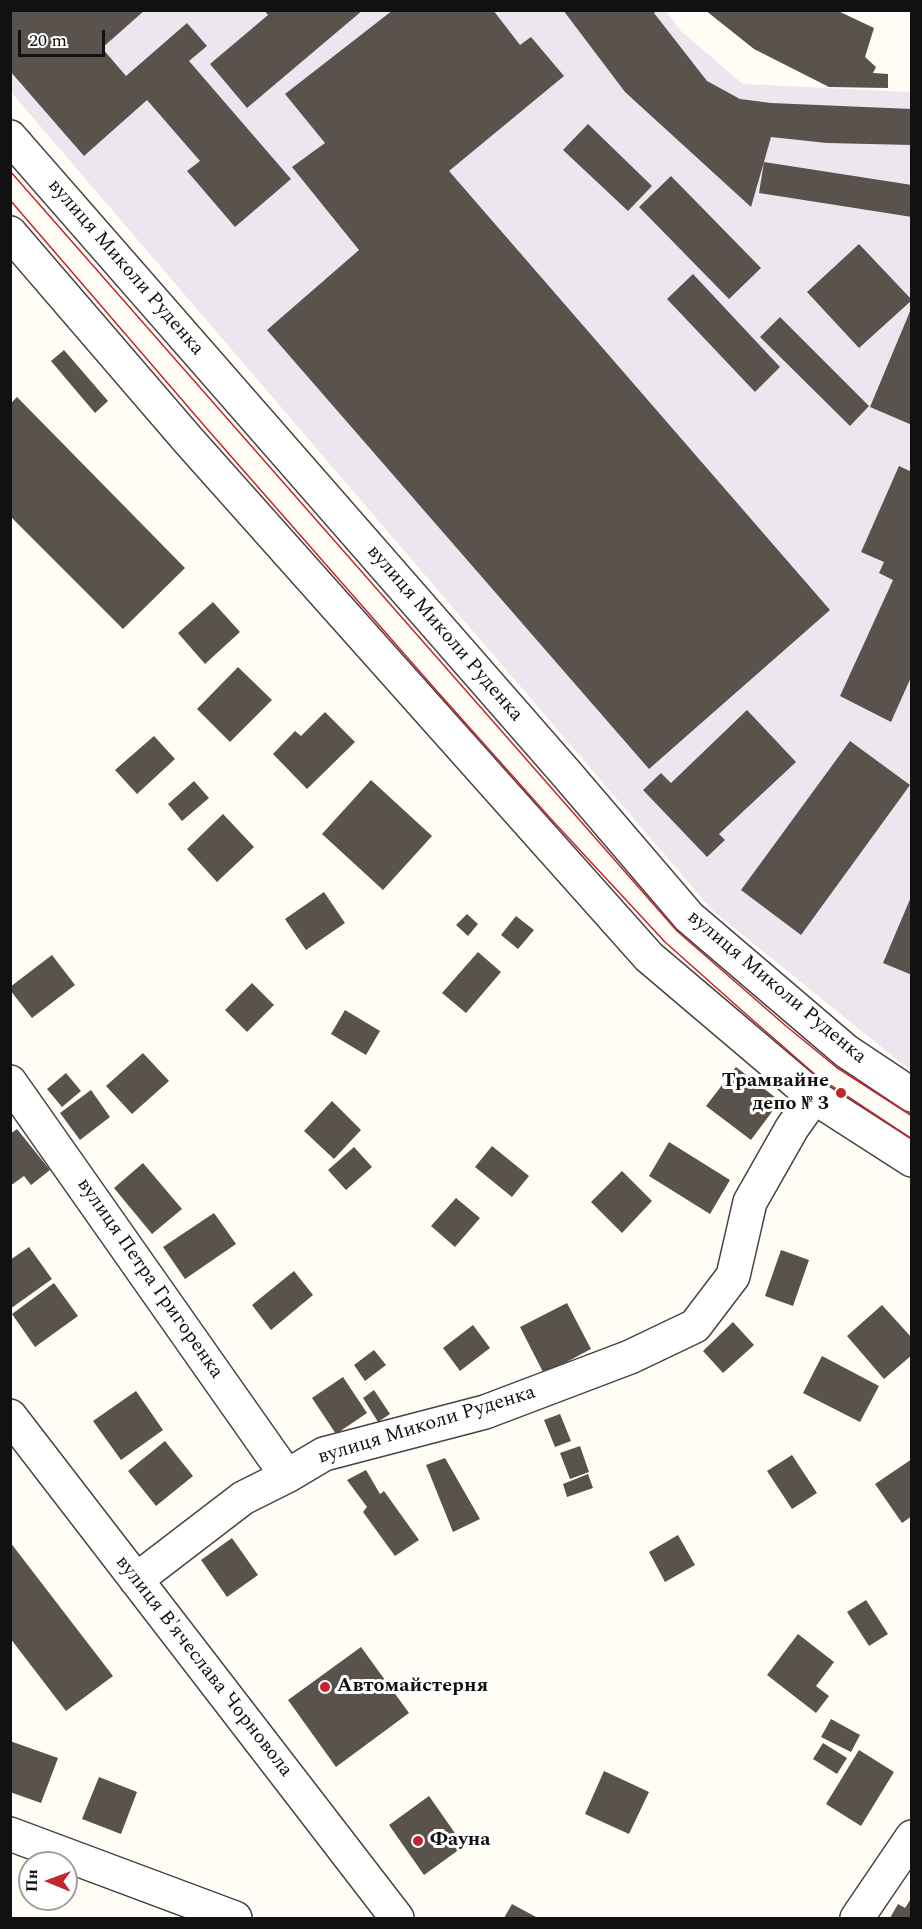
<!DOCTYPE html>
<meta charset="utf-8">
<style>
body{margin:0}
#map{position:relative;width:922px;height:1929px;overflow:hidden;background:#fffdf5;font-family:Spectral,serif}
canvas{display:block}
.frame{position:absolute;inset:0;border:12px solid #111;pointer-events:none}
.north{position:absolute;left:18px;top:1851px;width:60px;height:60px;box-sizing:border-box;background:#fff;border:2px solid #a0a0a0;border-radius:50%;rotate:271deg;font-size:16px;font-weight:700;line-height:24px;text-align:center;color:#111}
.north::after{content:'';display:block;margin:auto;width:21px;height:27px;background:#c4262e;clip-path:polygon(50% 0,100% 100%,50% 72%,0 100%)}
.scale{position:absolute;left:18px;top:30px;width:87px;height:27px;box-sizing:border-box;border:3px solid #111;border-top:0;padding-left:8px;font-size:18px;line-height:21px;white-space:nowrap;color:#111;-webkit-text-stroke:4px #fff;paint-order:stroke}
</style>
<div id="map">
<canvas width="922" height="1929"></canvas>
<div class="frame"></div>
<div class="north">Пн</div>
<div class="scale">20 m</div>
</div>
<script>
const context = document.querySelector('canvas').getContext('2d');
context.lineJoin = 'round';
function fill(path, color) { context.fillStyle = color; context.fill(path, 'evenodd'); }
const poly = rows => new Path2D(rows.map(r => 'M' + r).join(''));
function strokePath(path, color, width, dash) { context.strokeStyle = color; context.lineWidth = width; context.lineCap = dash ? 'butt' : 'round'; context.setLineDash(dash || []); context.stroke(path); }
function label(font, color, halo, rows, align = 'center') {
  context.font = font + ' Spectral,serif'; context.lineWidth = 6; context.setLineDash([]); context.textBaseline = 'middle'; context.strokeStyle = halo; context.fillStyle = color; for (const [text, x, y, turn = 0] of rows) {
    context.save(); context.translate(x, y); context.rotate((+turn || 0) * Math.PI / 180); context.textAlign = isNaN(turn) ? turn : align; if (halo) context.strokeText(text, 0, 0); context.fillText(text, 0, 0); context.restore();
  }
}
fill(poly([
 [10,11,666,11,681,31,743,84,911,92,911,1071,713,911,11,92]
]), '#eee6ef');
fill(poly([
 [10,10,145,10,102,48,126,76,187,23,207,46,189,61,291,179,235,227,187,171,200,161,147,100,84,156,10,71],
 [264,10,363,10,247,108,210,64,268,15],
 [393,10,493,10,520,45,531,37,564,76,449,171,830,610,649,769,267,330,359,250,292,167,325,143,285,94],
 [563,10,658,10,654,13,707,81,740,99,771,103,912,109,912,145,827,143,771,137,764,162,912,185,912,217,759,193,764,162,751,207,625,92],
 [705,10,836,10,874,28,865,57,876,67,873,73,888,74,888,88,829,87,754,49],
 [588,124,652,186,628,211,563,150],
 [671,176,761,268,729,299,639,207],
 [859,244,912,300,859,348,807,292],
 [693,274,780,367,755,392,667,299],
 [911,309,912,309,912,425,870,407],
 [780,317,869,406,850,426,760,337],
 [64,350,108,401,95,413,51,361],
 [17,397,185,568,123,629,10,516,10,404],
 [899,466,912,472,912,675,891,722,840,696,893,580,879,573,884,562,861,552],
 [213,602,240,632,205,664,178,633],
 [238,667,272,700,230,742,197,709],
 [747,710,796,762,719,834,725,840,707,857,643,790,661,773,671,783],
 [325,712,355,742,307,789,273,754,295,731,301,736],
 [154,736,175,759,137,794,115,770],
 [850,741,910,785,801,935,741,890],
 [371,780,432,836,383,890,322,834],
 [194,781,209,798,182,821,168,804],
 [223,814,254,847,217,882,187,849],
 [324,892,345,923,306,950,285,919],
 [911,897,912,897,912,975,883,963],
 [467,914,478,924,468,936,456,925],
 [516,916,534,930,518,949,501,935],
 [478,952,501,972,466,1013,442,993],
 [52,955,75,985,32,1018,10,990,10,987],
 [252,983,274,1005,247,1032,225,1010],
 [345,1010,380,1031,366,1055,331,1034],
 [143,1053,169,1081,132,1114,106,1086],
 [736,1067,780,1101,751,1140,706,1106],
 [66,1073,81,1091,62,1107,47,1089],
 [91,1090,110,1117,80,1140,60,1113],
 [332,1101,361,1130,334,1159,304,1131],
 [17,1129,50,1170,31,1185,24,1176,10,1186,10,1134],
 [669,1142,730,1180,710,1214,649,1176],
 [492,1146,529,1176,512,1197,475,1167],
 [354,1147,372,1167,346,1190,328,1170],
 [143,1163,182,1209,152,1234,114,1188],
 [622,1171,652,1201,622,1233,591,1202],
 [456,1198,480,1218,455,1247,431,1226],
 [214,1213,236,1244,185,1279,163,1247],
 [29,1247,52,1279,10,1309,10,1260],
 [781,1250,809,1260,793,1306,765,1296],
 [294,1271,313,1295,271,1330,252,1305],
 [54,1283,78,1316,35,1347,12,1314],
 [567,1303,591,1349,544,1374,520,1327],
 [882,1305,912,1338,912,1355,884,1379,847,1336],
 [733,1322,754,1345,723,1373,703,1351],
 [473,1325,490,1348,460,1371,443,1348],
 [374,1350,386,1365,365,1381,354,1365],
 [822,1356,879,1386,860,1422,803,1393],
 [343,1377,367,1413,336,1434,312,1398],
 [374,1390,390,1414,378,1422,363,1398],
 [136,1391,163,1430,121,1460,93,1421],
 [560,1414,571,1441,555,1447,544,1420],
 [165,1441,193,1476,156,1506,128,1471],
 [580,1446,589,1472,570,1479,560,1453],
 [792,1455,817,1493,792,1509,767,1471],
 [445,1458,480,1519,453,1532,426,1465],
 [912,1459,912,1516,902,1523,875,1484],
 [366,1470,380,1494,384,1491,419,1540,395,1556,363,1512,367,1507,347,1480],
 [588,1474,593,1488,567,1497,563,1484],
 [678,1535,695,1565,665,1582,649,1552],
 [232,1538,258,1575,227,1597,201,1560],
 [10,1542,113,1676,66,1711,10,1638],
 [866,1600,888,1634,869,1646,847,1612],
 [798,1634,834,1662,816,1686,829,1696,816,1713,767,1675],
 [361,1647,409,1713,336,1767,288,1700],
 [831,1719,860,1735,851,1752,821,1737],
 [10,1741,58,1758,41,1803,10,1792],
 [823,1743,847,1758,837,1774,813,1759],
 [859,1750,894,1772,861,1826,826,1804],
 [604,1771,649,1792,629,1834,585,1814],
 [99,1777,137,1792,121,1834,82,1819],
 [429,1796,464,1846,424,1875,389,1825],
 [912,1897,912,1918,890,1918,898,1904,905,1908],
 [512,1904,538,1918,504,1918]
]), '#5a524d');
const minor = poly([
 [10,137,565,772,689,917,846,1051,912,1095],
 [10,233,189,441,649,957,814,1097,912,1160],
 [10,1082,287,1476],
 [10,1416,397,1918],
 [136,1580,243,1498,287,1476,324,1454,485,1412,630,1357,695,1326,733,1276,750,1202,792,1128,814,1097],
 [10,1834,235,1918],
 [857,1918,912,1837]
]);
strokePath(minor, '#444', 36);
strokePath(minor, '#fff', 33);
strokePath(poly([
 [10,171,677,931,786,1026,836,1067,912,1116],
 [10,200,208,430,435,689,551,819,665,942,747,1015,818,1077,912,1139]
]), '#c4262e', 1.5);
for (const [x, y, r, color] of [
 [841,1093,6,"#c4262e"],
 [325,1687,6,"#c4262e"],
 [418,1841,6,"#c4262e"]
]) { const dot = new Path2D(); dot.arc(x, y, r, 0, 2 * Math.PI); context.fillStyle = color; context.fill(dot); strokePath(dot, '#fff', 2); }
label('20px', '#111', '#fff', [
 ["вулиця Миколи Руденка",125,268,49],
 ["вулиця Миколи Руденка",444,634,49],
 ["вулиця Миколи Руденка",776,988,40],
 ["вулиця Петра Григоренка",149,1279,55],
 ["вулиця Миколи Руденка",427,1426,-17],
 ["вулиця В'ячеслава Чорновола",203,1667,52]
]);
label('bold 20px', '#111', '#fff', [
 ["Трамвайне",829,1082,"right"],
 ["депо № 3",829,1105,"right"],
 ["Автомайстерня",337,1687],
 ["Фауна",430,1841]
], 'left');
</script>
